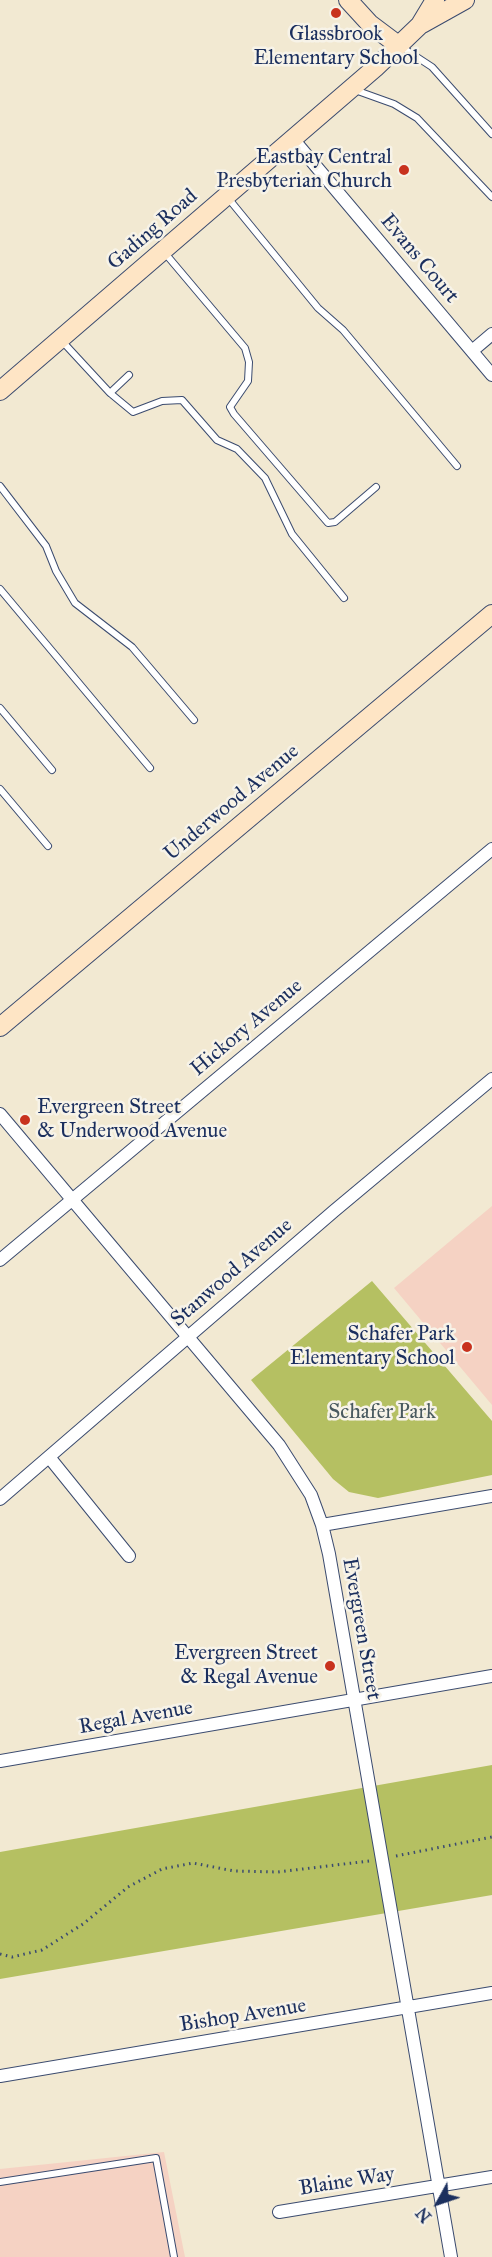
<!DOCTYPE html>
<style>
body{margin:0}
#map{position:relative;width:492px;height:2257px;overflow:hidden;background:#f2e9d2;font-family:"IM FELL Great Primer",serif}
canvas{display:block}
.north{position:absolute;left:408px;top:2173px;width:60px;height:60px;-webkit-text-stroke:4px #f7f3e8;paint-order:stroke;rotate:230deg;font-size:16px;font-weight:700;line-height:24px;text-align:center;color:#1b2f5e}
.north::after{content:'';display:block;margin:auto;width:21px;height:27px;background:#1b2f5e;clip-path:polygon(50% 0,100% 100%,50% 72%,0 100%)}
</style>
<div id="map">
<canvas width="492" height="2257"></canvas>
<div class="north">N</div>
</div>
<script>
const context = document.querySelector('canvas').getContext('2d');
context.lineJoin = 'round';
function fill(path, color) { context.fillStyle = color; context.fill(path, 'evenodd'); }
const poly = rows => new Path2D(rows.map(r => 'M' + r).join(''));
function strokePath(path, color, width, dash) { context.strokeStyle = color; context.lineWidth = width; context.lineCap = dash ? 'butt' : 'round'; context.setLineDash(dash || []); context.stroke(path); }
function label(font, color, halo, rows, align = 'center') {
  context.font = font + ' "IM FELL Great Primer",serif'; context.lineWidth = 5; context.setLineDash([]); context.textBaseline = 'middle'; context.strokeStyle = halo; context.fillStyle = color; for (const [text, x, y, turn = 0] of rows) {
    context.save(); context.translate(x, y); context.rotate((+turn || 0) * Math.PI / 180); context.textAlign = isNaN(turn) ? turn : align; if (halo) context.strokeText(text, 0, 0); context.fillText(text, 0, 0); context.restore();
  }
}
fill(poly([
 [492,1206,492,1405,394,1288],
 [164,2152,185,2257,0,2257,0,2169]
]), '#f5d2c3');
fill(poly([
 [372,1281,492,1421,492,1475,378,1498,349,1492,333,1479,251,1380],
 [492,1765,492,1895,0,1979,0,1852]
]), '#b5c062');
const lane = poly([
 [400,46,432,67,492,134],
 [355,90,394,104,417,118,492,197],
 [228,198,318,308,343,330,457,466],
 [164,252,245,348,249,362,248,381,230,407,234,414,328,523,335,522,376,487],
 [61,340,110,393,129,375],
 [110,393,133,412,162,401,182,400,217,440,237,449,265,478,292,534,344,598],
 [0,486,46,546,56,571,75,603,132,647,194,720],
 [0,589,150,768],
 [0,708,52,770],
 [0,789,48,846],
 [0,2182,156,2158,174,2257]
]);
const street = poly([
 [293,139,492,375],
 [472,351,492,334],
 [0,1114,279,1445,311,1495,322,1525,329,1554,451,2257],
 [0,1260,492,849],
 [49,1457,129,1556],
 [0,1499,334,1211,492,1079],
 [322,1525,492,1496],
 [0,1761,492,1676],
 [0,2076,492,1993],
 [279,2212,492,2177]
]);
const secondary = poly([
 [348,0,370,24,398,45],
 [422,24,465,0],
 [0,391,375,68,420,25,435,0],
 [0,1027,492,614]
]);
strokePath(lane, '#3b4b6f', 8);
strokePath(street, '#3b4b6f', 14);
strokePath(secondary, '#3b4b6f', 20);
strokePath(poly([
 [396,1856,492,1837],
 [0,1954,12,1957,42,1950,83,1924,128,1887,162,1869,193,1863,234,1871,278,1872,369,1861]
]), '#3b4b6f', 3, [1.5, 4.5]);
strokePath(lane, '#fff', 6);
strokePath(street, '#fff', 12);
strokePath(secondary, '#fee5c5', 18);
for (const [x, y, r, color] of [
 [336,13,6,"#c8321e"],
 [404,170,6,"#c8321e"],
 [25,1120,6,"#c8321e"],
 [467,1347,6,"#c8321e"],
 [330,1666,6,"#c8321e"]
]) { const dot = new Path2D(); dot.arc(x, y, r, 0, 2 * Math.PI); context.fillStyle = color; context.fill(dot); strokePath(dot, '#f7f3e8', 2); }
label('21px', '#1b2f5e', '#f7f3e8', [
 ["Glassbrook",336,35,"center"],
 ["Elementary School",336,59,"center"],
 ["Eastbay Central",392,158],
 ["Presbyterian Church",392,182],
 ["Evergreen Street",37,1108,"left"],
 ["& Underwood Avenue",37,1132,"left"],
 ["Schafer Park",455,1335],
 ["Elementary School",455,1359],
 ["Evergreen Street",318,1654],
 ["& Regal Avenue",318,1678]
], 'right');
label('21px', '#1b2f5e', '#f7f3e8', [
 ["Gading Road",153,230,-41],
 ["Evans Court",419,259,50],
 ["Underwood Avenue",232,803,-40],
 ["Hickory Avenue",247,1028,-40],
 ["Stanwood Avenue",232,1273,-41],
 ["Evergreen Street",361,1629,80],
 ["Regal Avenue",136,1718,-10],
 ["Bishop Avenue",243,2016,-9],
 ["Blaine Way",347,2182,-9]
]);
label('21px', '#495a5f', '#f7f3e8', [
 ["Schafer Park",382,1413]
]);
</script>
